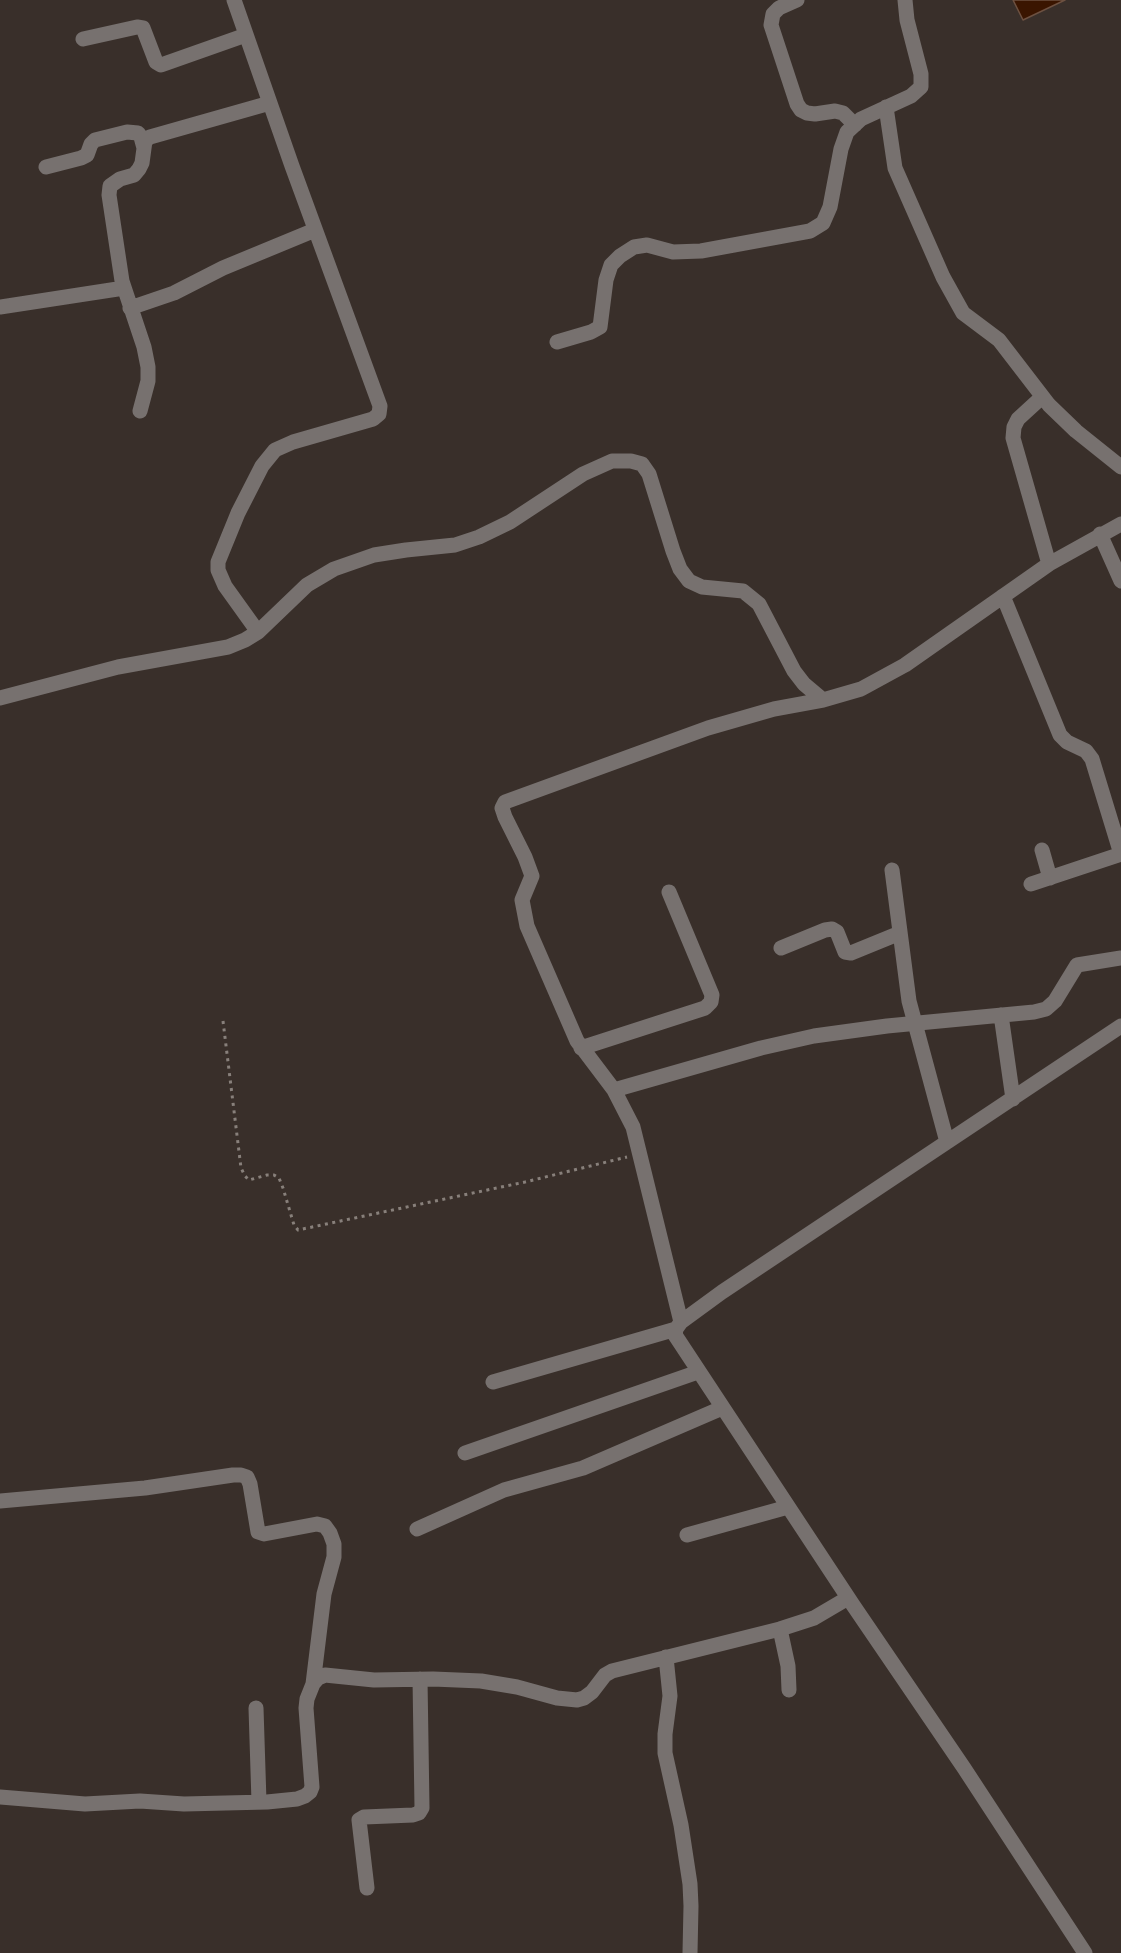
<!DOCTYPE html>
<style>
body{margin:0}
canvas{display:block;background:#392f2a}
</style>
<canvas width="1121" height="1953"></canvas>
<script>
const context = document.querySelector('canvas').getContext('2d');
context.lineJoin = 'round';
function fill(path, color) { context.fillStyle = color; context.fill(path, 'evenodd'); }
const poly = rows => new Path2D(rows.map(r => 'M' + r).join(''));
function strokePath(path, color, width, dash) { context.strokeStyle = color; context.lineWidth = width; context.lineCap = dash ? 'butt' : 'round'; context.setLineDash(dash || []); context.stroke(path); }
const water = poly([
 [1013,0,1065,0,1023,20,1013,0]
]);
fill(water, '#3a1500');
strokePath(water, '#6d5141', 1.5);
strokePath(poly([
 [223,1021,241,1168,245,1176,249,1180,267,1175,274,1175,279,1178,283,1188,294,1225,298,1230,525,1182,627,1157]
]), '#88807b', 3, [3, 4.5]);
strokePath(poly([
 [234,0,292,166,380,406,379,414,373,419,293,442,275,450,262,466,238,513,218,562,218,570,225,586,258,632],
 [797,0,779,8,773,14,771,25,797,104,801,110,807,113,815,114,835,111,843,113,855,125],
 [83,39,137,27,143,28,156,62,161,65,246,35],
 [886,107,895,168,943,277,963,313,999,340,1049,405,1076,431,1121,467],
 [46,167,81,158,87,155,91,144,95,140,127,132,138,133,141,137,144,148],
 [0,307,124,288],
 [130,308,174,293,223,268,315,230],
 [557,342,591,332,600,327,606,280,611,265,620,256,634,247,647,245,673,252,701,251,810,231,823,223,830,207,841,149,847,132,861,119,911,96,921,87,921,74,907,20,905,0],
 [1042,397,1018,419,1014,427,1013,438,1049,564],
 [140,411,148,381,148,367,144,347,122,281,109,195,110,186,120,179,134,175,139,169,142,163,145,141,150,137,270,103],
 [1100,534,1121,581],
 [1003,596,1060,735,1067,742,1086,751,1092,759,1121,854,1031,884],
 [0,698,118,667,228,647,245,640,258,632,307,585,334,569,374,555,406,550,455,545,479,537,510,522,583,474,612,461,631,461,642,464,649,474,673,551,680,569,689,581,702,587,743,591,759,604,794,671,804,684,823,700],
 [1042,850,1050,878],
 [892,870,909,1001,947,1142],
 [781,948,825,930,832,929,837,932,845,952,851,953,900,933],
 [1001,1015,1013,1099],
 [581,1048,705,1008,711,1002,712,995,669,892],
 [614,1090,761,1048,814,1036,887,1026,1034,1012,1046,1009,1055,1001,1077,965,1121,958],
 [681,1322,633,1127,614,1090,577,1041,527,926,522,900,532,876,525,857,505,817,502,808,505,802,708,728,774,709,823,700,861,689,905,665,1049,564,1121,524],
 [493,1382,676,1329],
 [465,1453,698,1372],
 [0,1501,145,1488,233,1475,241,1475,247,1477,250,1484,258,1532,264,1534,317,1524,325,1526,330,1533,334,1544,334,1557,324,1594,313,1684],
 [417,1529,504,1490,583,1468,722,1408],
 [687,1535,788,1507],
 [780,1629,788,1666,789,1690],
 [666,1657,670,1696,665,1734,665,1753,681,1825,690,1884,691,1906,690,1953],
 [256,1708,259,1802],
 [0,1797,85,1804,140,1801,184,1804,267,1802,297,1799,305,1796,310,1792,312,1787,306,1708,307,1699,313,1684,318,1678,325,1675,374,1680,433,1679,481,1681,517,1687,557,1698,577,1700,584,1698,592,1692,605,1675,612,1671,780,1629,814,1618,848,1598],
 [367,1888,359,1820,364,1817,413,1815,419,1813,422,1808,420,1679],
 [1085,1953,964,1768,853,1605,675,1335,676,1329,681,1322,722,1292,1121,1026]
]), '#77716f', 15);
</script>
